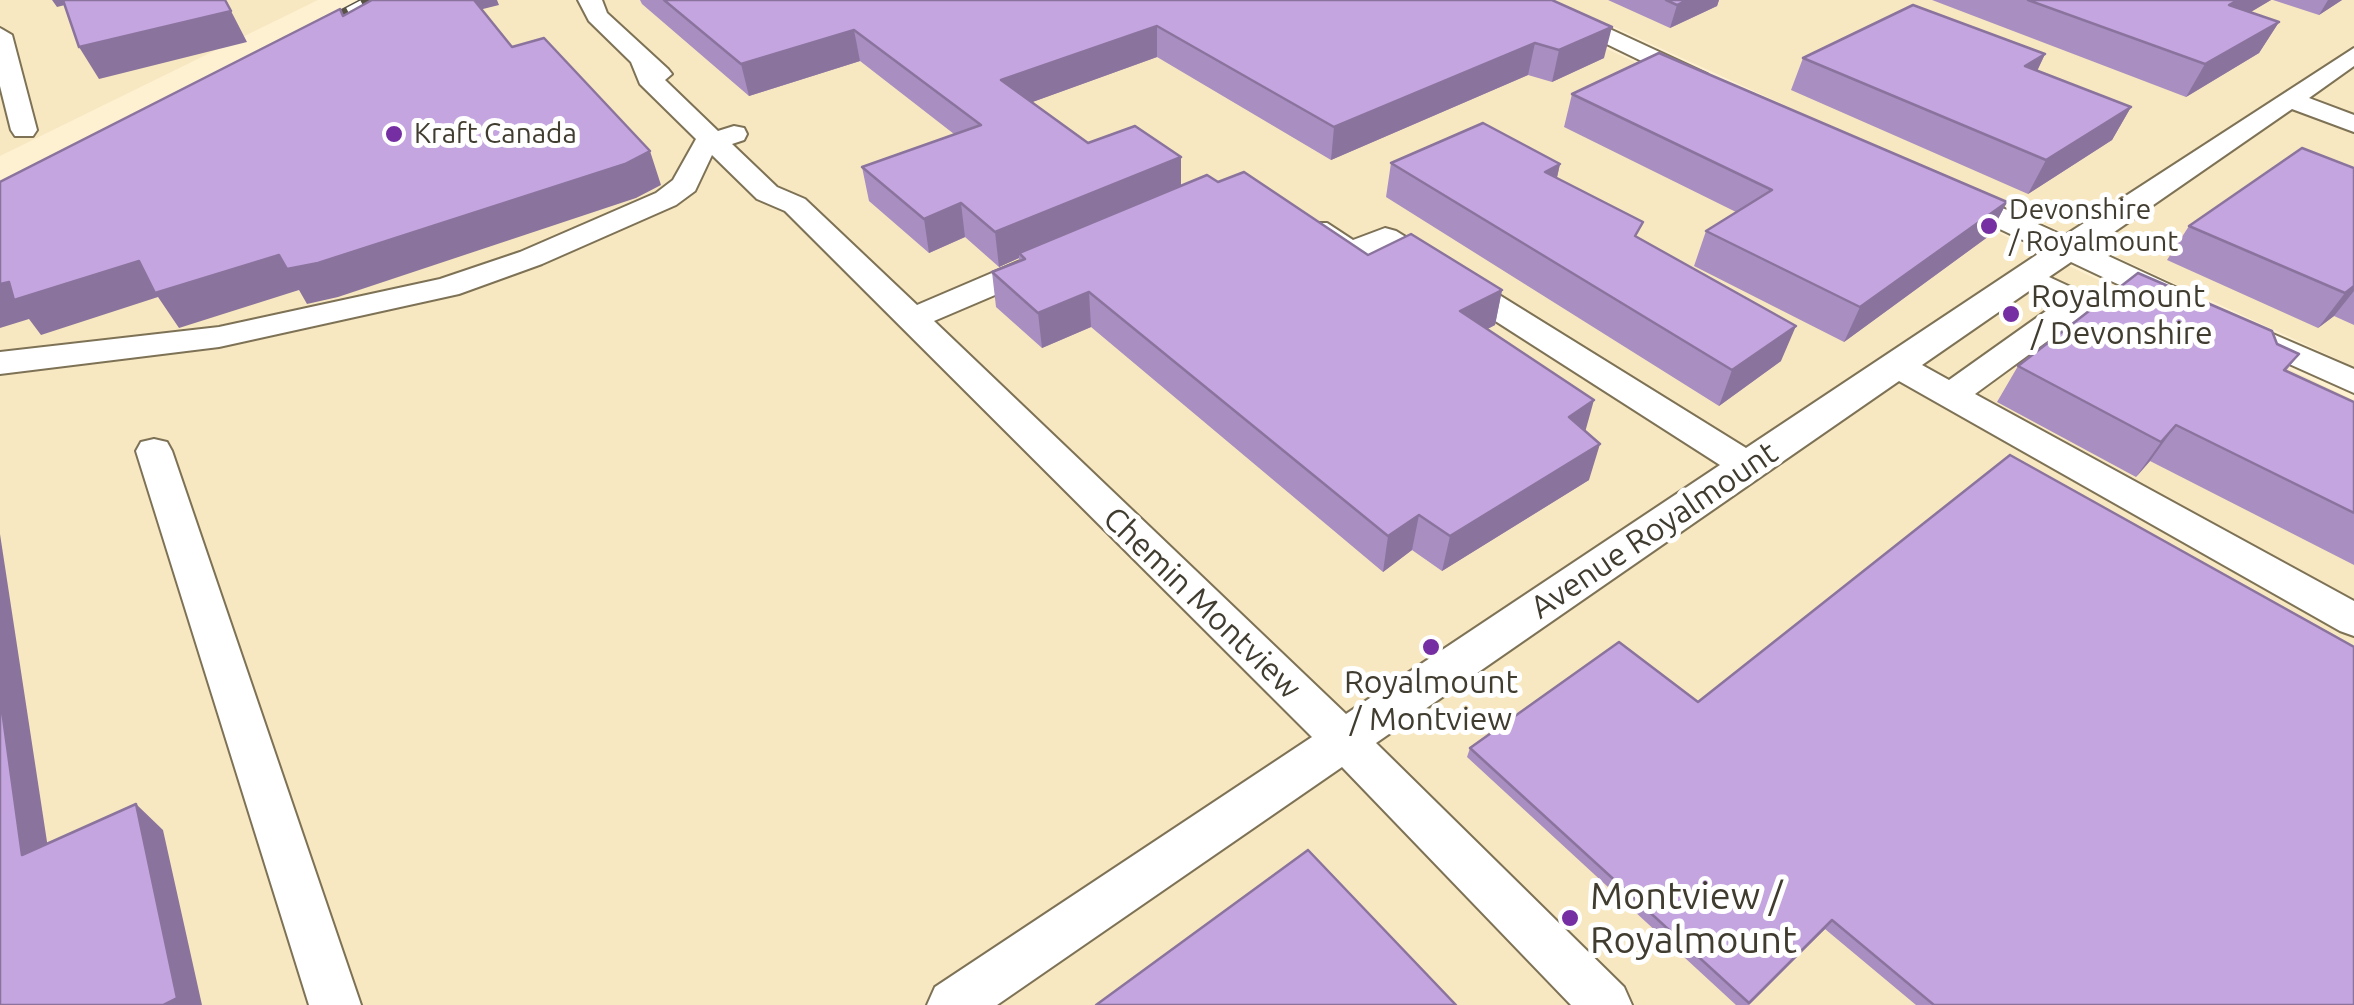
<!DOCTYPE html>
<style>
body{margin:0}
canvas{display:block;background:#fef1d2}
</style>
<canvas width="2354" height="1005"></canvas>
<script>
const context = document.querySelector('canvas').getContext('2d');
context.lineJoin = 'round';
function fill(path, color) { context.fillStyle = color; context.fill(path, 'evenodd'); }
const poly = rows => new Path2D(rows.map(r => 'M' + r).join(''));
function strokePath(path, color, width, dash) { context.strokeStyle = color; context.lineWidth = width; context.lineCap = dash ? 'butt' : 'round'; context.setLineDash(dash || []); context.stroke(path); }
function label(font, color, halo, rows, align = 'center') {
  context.font = font + ' Ubuntu,sans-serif'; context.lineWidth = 10; context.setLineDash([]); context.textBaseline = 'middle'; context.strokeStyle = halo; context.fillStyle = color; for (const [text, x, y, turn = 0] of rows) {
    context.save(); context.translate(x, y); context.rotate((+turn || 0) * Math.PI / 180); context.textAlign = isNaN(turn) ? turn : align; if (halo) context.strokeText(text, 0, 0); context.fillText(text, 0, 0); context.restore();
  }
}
fill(poly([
 [0,0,318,0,0,156],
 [394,0,1503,0,2354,400,2354,1005,0,1005,0,207],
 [1555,0,2354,0,2354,367,2143,269]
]), '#f8e8c1');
const minor = poly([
 [578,0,602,0,607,13,668,69,672,74,665,80,718,131,734,126,744,128,747,134,744,140,732,144,777,187,805,199,917,305,1027,258,1049,258,1053,265,1049,272,934,321,1346,714,1720,465,1383,249,1351,261,1340,258,1307,235,1302,229,1307,223,1327,223,1353,240,1385,228,1396,231,1746,448,2044,250,1943,202,1939,196,1943,190,1963,190,2064,236,2354,48,2354,66,2309,98,2354,115,2354,132,2292,109,2091,248,2186,292,2191,299,2186,306,2164,306,2071,262,2049,277,2090,296,2095,303,2090,310,1975,394,2354,601,2354,636,2340,631,1899,381,1376,743,1624,987,1632,1005,1571,1005,1342,767,997,1005,927,1005,935,987,1312,737,785,211,757,199,712,155,695,191,676,205,542,264,459,294,219,347,0,374,0,352,219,327,440,279,520,252,656,193,673,180,696,139,640,84,631,62,589,21,578,0],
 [2029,291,2056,304,1949,380,1922,365,2029,291],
 [1516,0,1547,0,1707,74,1711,79,1698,87,1689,84,1516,0],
 [0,28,12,35,37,130,33,136,15,136,11,130,0,86,0,28],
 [2252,325,2354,369,2354,393,2240,342,2236,335,2240,328,2252,325],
 [154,439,167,442,172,451,361,1005,309,1005,136,451,141,442,154,439]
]);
strokePath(minor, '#7e7256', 4);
fill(minor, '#fff');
const rail = poly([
 [319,25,367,0]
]);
strokePath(rail, '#585244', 8);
strokePath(rail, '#fff', 5, [16]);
fill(poly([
 [640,0,1552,0,1604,58,1552,82,1528,75,1331,160,1157,57,1032,102,1088,143,1181,186,1218,182,1368,255,1502,290,1495,325,1487,329,1585,431,1589,480,1442,571,1412,550,1383,572,1091,327,1042,348,996,307,992,272,1019,261,1019,258,999,267,965,237,929,253,869,201,862,167,954,134,860,61,749,96,642,4],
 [1608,0,1719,0,1717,6,1670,28],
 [1932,0,2271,0,2250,12,2279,22,2259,53,2186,97],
 [2273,0,2342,0,2319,15],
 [2045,54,2037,71,2131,107,2112,140,2028,194,1791,90,1803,58],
 [1572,94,2007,202,1989,236,1844,342,1694,266,1706,231,1736,212,1564,127],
 [1391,163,1560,164,1557,178,1638,238,1781,361,1719,406,1386,197],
 [2354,168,2354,325,2334,316,2318,328,2167,260,2189,226],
 [2277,344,2299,354,2286,371,2354,402,2354,565,2150,461,2136,477,1997,402,2018,366],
 [1698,702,2354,1005,1916,1005,1825,929,1749,1005,1736,1005,1467,757,1470,748]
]), '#a98ec1');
fill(poly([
 [52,0,71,0,73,3,57,7],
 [466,0,497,0,499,5,471,12],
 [1687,0,1719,0,1717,6,1670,28,1677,5],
 [2238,0,2271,0,2211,36,2229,5],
 [2328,0,2342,0,2319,15],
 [231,11,247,42,99,79,79,47],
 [2279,22,2259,53,2186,97,2205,64],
 [1157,26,1157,57,1005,112,1001,80],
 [1612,27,1604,58,1552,82,1559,50],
 [854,30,860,61,749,96,741,64],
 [1535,43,1528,75,1331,160,1334,127],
 [2045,54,2030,86,2025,66],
 [2131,107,2112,140,2028,194,2046,160],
 [650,151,661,185,636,198,338,297,307,304,299,290,179,328,158,297,41,335,29,319,0,328,0,284,9,282,139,261,279,255],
 [1181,157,1181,191,1019,253,1019,258,999,267,995,232],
 [1560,164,1552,198,1545,172],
 [2007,202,1989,236,1844,342,1860,307],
 [961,203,965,237,929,253,924,219],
 [2354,286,2354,291,2334,316,2318,328,2345,293],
 [1502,290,1495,325,1454,347,1460,311],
 [1089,292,1091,327,1042,348,1038,313],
 [1796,326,1781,361,1719,406,1732,370],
 [1594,400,1584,436,1569,417],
 [2176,425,2150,461,2136,477,2161,442],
 [1600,444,1589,480,1442,571,1450,536],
 [1419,515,1412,550,1383,572,1388,536],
 [0,534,53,881,22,855,0,696],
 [136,804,163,830,202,1005,163,1005],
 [1832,920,1825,929,1747,1005]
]), '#8a749d');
const building = poly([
 [63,0,225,0,231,11,79,47,63,0],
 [372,0,474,0,512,47,544,38,650,151,625,164,318,263,287,269,279,255,155,293,139,261,14,300,9,282,0,284,0,182,340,9,343,16,372,0],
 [664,0,1552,0,1612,27,1559,50,1535,43,1334,127,1157,26,1001,80,1088,143,1135,126,1181,157,995,232,961,203,924,219,862,167,981,125,854,30,741,64,664,0],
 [1666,0,1687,0,1677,5,1666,0],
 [2028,0,2238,0,2229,5,2279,22,2205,64,2028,0],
 [1913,5,2045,54,2025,66,2131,107,2046,160,1803,58,1913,5],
 [1659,53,2007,202,1860,307,1706,231,1772,190,1572,94,1659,53],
 [1483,123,1560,164,1545,172,1643,222,1635,236,1796,326,1732,370,1391,163,1483,123],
 [2302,148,2354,168,2354,286,2345,293,2189,226,2302,148],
 [1244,172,1368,255,1411,234,1502,290,1460,311,1594,400,1569,417,1600,444,1450,536,1419,515,1388,536,1089,292,1038,313,992,272,1025,259,1019,253,1207,175,1218,182,1244,172],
 [2138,273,2272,331,2277,344,2299,354,2284,370,2354,402,2354,513,2176,425,2161,442,2018,366,2138,273],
 [2010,455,2354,647,2354,1005,1934,1005,1832,920,1749,1003,1470,748,1619,642,1698,702,2010,455],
 [0,696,22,855,136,804,177,998,163,1005,0,1005,0,696],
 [1308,850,1456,1005,1096,1005,1308,850]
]);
fill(building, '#c5a5e0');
strokePath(building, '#8a749d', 2.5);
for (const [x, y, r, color] of [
 [394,134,10,"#752fa3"],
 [1989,226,10,"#752fa3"],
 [2011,314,10,"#752fa3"],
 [1431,647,10,"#752fa3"],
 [1570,918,10,"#752fa3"]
]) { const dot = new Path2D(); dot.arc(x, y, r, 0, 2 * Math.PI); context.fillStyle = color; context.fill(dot); strokePath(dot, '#fff', 4); }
label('28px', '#413c30', '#fff', [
 ["Kraft Canada",414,134],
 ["Devonshire",2009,210],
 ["/ Royalmount",2009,242]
], 'left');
label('32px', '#413c30', '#fff', [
 ["Royalmount",2031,296],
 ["/ Devonshire",2031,333],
 ["Royalmount",1431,682,"center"],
 ["/ Montview",1431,719,"center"]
], 'left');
label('32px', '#413c30', '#fff', [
 ["Avenue Royalmount",1654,530,-34],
 ["Chemin Montview",1202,603,44]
]);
label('38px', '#413c30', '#fff', [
 ["Montview /",1590,896],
 ["Royalmount",1590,940]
], 'left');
</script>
